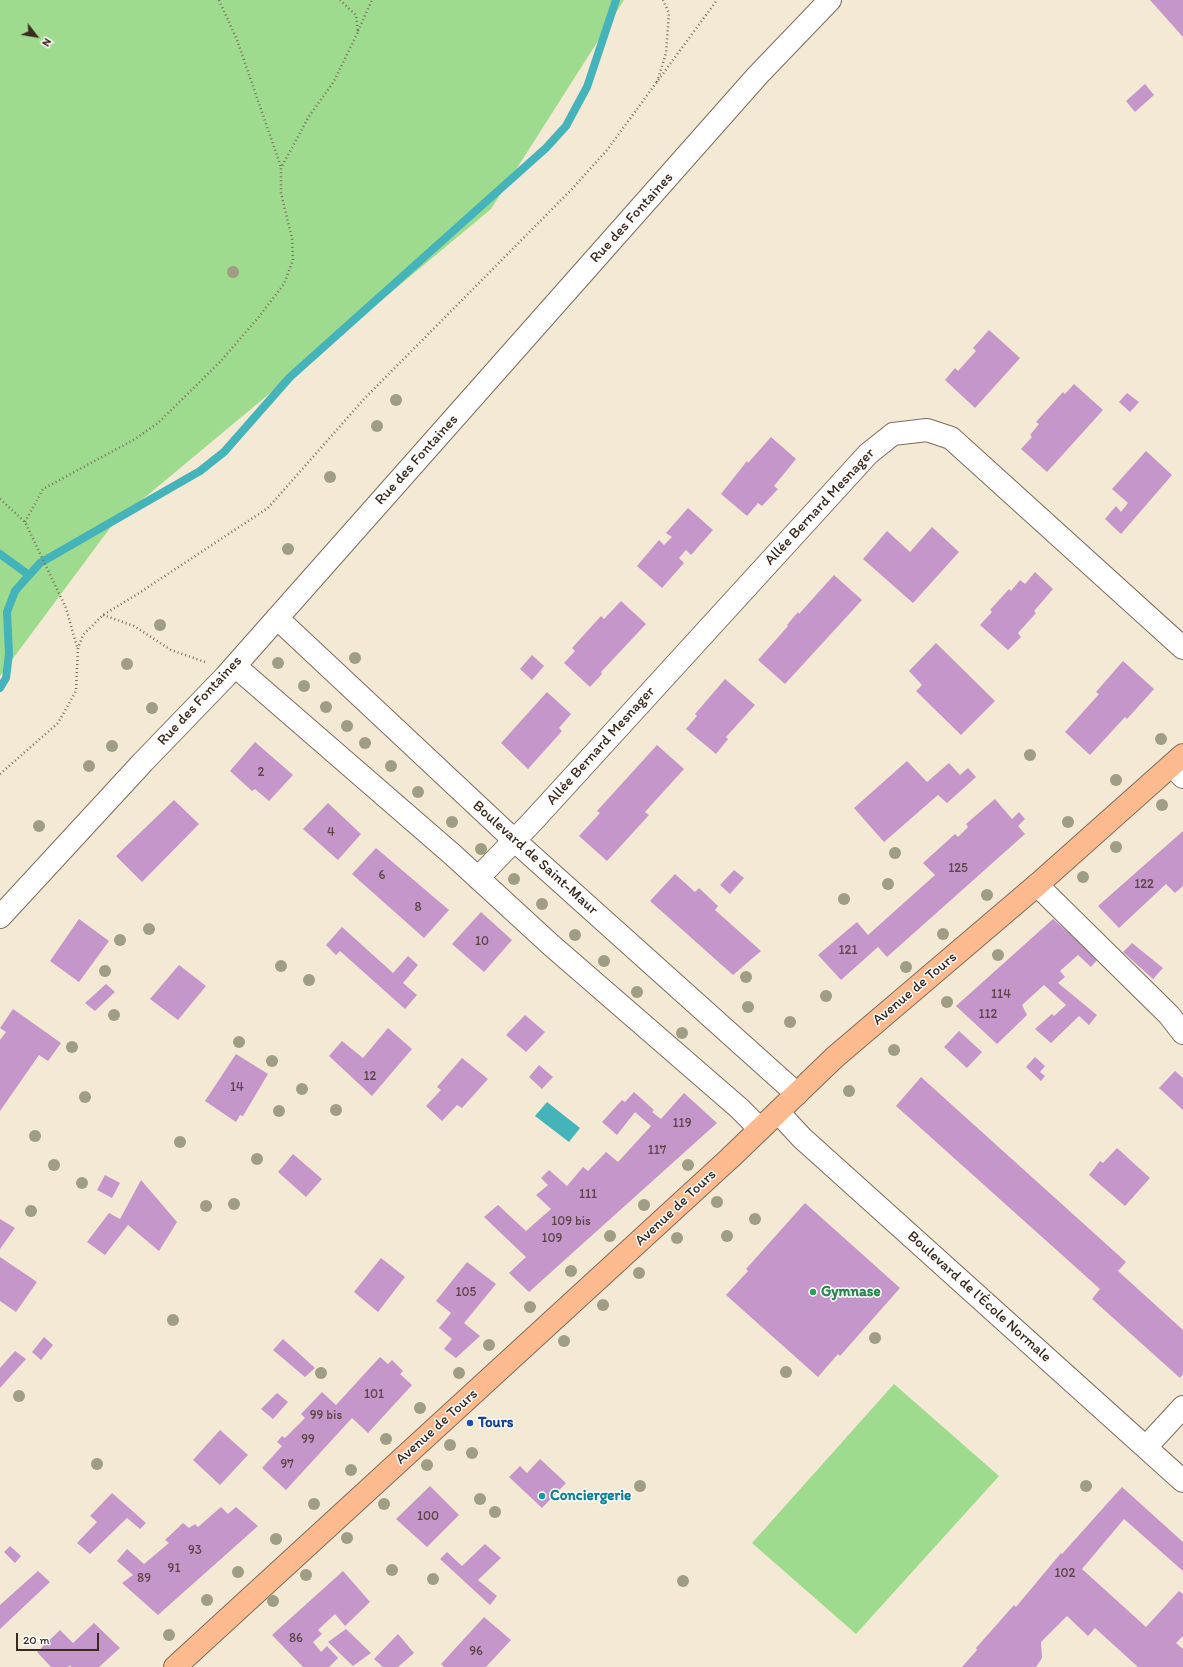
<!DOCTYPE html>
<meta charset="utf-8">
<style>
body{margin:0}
#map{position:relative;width:1183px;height:1667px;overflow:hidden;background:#f4e9d4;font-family:Itim,sans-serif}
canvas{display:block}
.north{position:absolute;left:16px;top:16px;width:40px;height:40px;-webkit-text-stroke:3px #fff;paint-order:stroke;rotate:121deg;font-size:11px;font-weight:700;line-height:16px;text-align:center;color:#3b2a1e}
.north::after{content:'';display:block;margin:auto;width:14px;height:18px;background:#3b2a1e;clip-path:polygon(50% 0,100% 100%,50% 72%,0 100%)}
.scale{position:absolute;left:16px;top:1633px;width:83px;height:18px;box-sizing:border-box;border:2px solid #3b2a1e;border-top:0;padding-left:5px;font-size:12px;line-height:14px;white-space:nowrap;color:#3b2a1e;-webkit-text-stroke:3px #fff;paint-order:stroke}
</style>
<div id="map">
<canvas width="1183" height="1667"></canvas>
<div class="north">N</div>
<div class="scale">20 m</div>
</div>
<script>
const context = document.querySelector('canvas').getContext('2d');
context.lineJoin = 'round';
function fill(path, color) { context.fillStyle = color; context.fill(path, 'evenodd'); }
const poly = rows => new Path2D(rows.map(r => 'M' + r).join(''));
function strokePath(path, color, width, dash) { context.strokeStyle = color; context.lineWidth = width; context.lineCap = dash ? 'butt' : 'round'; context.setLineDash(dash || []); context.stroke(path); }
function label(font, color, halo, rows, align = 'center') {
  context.font = font + ' Itim,sans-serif'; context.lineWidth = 3; context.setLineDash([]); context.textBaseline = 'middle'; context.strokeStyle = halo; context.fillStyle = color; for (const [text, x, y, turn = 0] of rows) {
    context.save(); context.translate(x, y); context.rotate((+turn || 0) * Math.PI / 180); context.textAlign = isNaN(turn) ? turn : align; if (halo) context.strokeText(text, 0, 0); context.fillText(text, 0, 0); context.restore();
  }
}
fill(poly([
 [0,0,624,0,491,209,113,524,0,676],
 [894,1384,999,1476,856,1634,752,1543]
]), '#9fdb8f');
fill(poly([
 [547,1102,580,1128,569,1142,535,1116]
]), '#44b4ba');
strokePath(poly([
 [0,554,29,575],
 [0,688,6,678,9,654,7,612,15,591,40,563,200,471,224,452,290,377,546,148,566,126,587,87,616,0]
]), '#44b4ba', 8);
fill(poly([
 [1150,0,1183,0,1183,37,1158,9],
 [1145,84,1154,95,1135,112,1126,101],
 [989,330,1020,358,975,408,945,380,955,368,958,371,976,351,973,348],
 [1074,384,1103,410,1047,472,1021,449,1032,437,1030,435,1039,424,1036,422,1063,392,1065,394],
 [1127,393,1139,402,1130,412,1119,402],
 [771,437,796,459,774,486,778,489,762,506,758,503,747,516,721,494,747,461,748,463],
 [1146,451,1172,475,1121,534,1105,519,1116,506,1121,512,1128,503,1112,489],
 [688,508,713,530,691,555,686,550,679,558,684,563,662,588,637,566,659,540,664,545,672,537,666,533],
 [932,527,959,552,913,603,863,559,887,531,910,552],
 [1035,572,1053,589,1034,611,1036,613,1018,633,1021,637,1008,650,980,625,992,612,990,610,1009,589,1011,591,1020,580,1025,584],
 [834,575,862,600,785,684,758,660,788,626,787,625,798,612,799,614],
 [621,601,646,624,601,672,602,674,590,687,564,663,575,651,572,648,601,616,604,619],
 [936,643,995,701,961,735,916,691,922,685,909,671],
 [532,655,544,666,532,680,520,669],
 [1123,661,1154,689,1127,719,1125,717,1090,755,1065,732,1099,694,1096,692],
 [725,679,755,705,726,737,728,739,716,754,686,729,697,716,695,714],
 [547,692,571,714,559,728,562,731,528,769,501,743],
 [255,742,293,775,269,801,255,789,252,791,230,771],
 [657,745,684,769,645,812,649,815,607,861,579,836,600,813,597,811],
 [907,761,927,782,949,763,960,775,968,768,976,777,947,803,938,795,884,842,854,808],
 [995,799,1012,819,1019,812,1025,819,1018,826,1025,834,887,957,878,947,841,980,818,955,857,922,868,935,935,875,923,863,955,834,958,837,968,827,966,824],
 [174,800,199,824,142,882,116,856],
 [328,803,361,834,338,860,303,829],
 [1183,831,1183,886,1175,893,1166,884,1119,928,1098,906],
 [376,848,449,910,424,938,352,874],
 [734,870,744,878,730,894,720,885],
 [675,874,695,892,699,888,718,906,715,910,761,951,733,975,650,901],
 [481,912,512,940,484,972,452,944],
 [79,919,109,941,79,982,50,961],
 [1053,919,1098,959,1091,967,1078,955,1060,971,1065,977,1058,983,1097,1015,1089,1025,1079,1016,1051,1043,1035,1029,1052,1014,1054,1016,1066,1005,1044,985,1022,1005,1027,1015,997,1044,956,1006],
 [342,927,393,973,408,956,418,965,403,983,417,995,405,1009,340,951,336,955,326,945],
 [1132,943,1163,968,1153,979,1123,952],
 [179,965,206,986,178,1020,150,999],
 [106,984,115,992,95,1011,85,1003],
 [13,1009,61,1043,48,1061,39,1055,0,1111,0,1040,6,1032,0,1028],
 [525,1015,545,1032,526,1052,506,1035],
 [388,1028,412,1049,372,1096,329,1056,342,1041,363,1058],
 [959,1031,982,1052,967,1068,944,1047],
 [236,1054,268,1074,243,1116,240,1115,236,1122,205,1101],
 [1035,1057,1045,1066,1040,1072,1045,1076,1041,1081,1026,1067],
 [462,1058,488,1079,462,1108,457,1105,442,1121,426,1106,441,1090,437,1087],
 [539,1065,553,1077,542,1089,529,1077],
 [1175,1071,1183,1078,1183,1110,1159,1088],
 [921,1077,1126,1262,1118,1271,1183,1330,1183,1374,1180,1378,1092,1299,1100,1289,896,1106],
 [634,1092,654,1110,652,1112,661,1119,684,1093,717,1123,529,1292,509,1273,526,1257,484,1217,498,1205,526,1231,551,1209,536,1195,548,1185,541,1178,549,1170,567,1186,583,1167,588,1171,606,1152,618,1162,651,1126,635,1112,617,1135,602,1122,622,1100,625,1102],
 [1117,1148,1150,1178,1125,1206,1089,1175,1100,1161,1103,1163],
 [293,1154,322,1179,306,1197,278,1172],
 [105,1175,120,1183,112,1198,97,1190],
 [141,1180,177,1222,159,1251,128,1225,105,1255,87,1242,109,1213,120,1219],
 [805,1203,900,1288,840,1356,838,1354,818,1377,726,1295,748,1271,746,1269],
 [0,1219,15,1228,0,1249],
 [0,1257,37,1282,16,1312,0,1301],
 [381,1258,405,1277,378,1312,354,1292],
 [467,1262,496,1284,464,1323,480,1336,456,1358,444,1349,452,1339,439,1328,451,1313,436,1301],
 [44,1337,53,1345,41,1360,32,1352],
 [283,1339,315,1368,305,1377,273,1350],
 [15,1351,26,1359,0,1388,0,1368],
 [380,1357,388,1364,392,1360,403,1371,400,1374,412,1385,368,1433,352,1418,286,1490,262,1468,282,1446,277,1442,282,1436,285,1438,305,1418,301,1414,322,1392,336,1405],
 [277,1393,288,1402,273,1419,261,1409],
 [220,1430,248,1455,220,1485,193,1460],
 [540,1459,566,1483,542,1508,509,1477,520,1466,527,1473],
 [430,1486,459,1515,427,1547,396,1519],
 [1122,1487,1183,1542,1183,1571,1124,1519,1082,1569,1146,1627,1179,1591,1183,1594,1183,1636,1176,1643,1183,1649,1183,1667,1138,1667,1095,1628,1088,1636,1067,1616,1041,1642,1042,1658,1036,1667,962,1667,977,1650,976,1648,1014,1605,1016,1607,1061,1553,1062,1554],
 [112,1493,146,1523,140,1529,127,1518,90,1554,77,1543,97,1522,90,1516],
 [221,1507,228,1514,236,1507,258,1526,158,1615,122,1583,133,1575,117,1561,127,1549,144,1564,169,1543,165,1540,183,1523,189,1528,195,1524,198,1527],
 [485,1544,501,1558,478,1580,497,1596,490,1605,440,1559,447,1552,462,1566],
 [10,1546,21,1556,15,1563,4,1552],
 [38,1571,50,1582,0,1629,0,1605],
 [343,1571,370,1602,345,1626,335,1614,318,1630,322,1634,313,1642,321,1652,327,1646,338,1658,329,1667,303,1667,272,1635],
 [484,1617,511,1640,486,1667,444,1667,441,1664],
 [94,1623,120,1648,99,1667,71,1667,70,1665,68,1667,51,1667,37,1652,60,1630,73,1643],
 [346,1629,371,1653,353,1666,328,1642],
 [398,1634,414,1653,398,1667,383,1667,374,1659]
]), '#c596ca');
const minor = poly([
 [277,618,514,840,797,1094],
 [235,666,453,855,551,945,739,1108,760,1129],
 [1172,765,1183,777],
 [478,878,532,822,868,454,893,434,927,430,951,438,1183,648],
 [1037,885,1169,1015,1183,1033],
 [0,917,143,762,225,677,758,75,830,0],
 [778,1112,802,1138,1183,1481],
 [1146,1447,1183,1407]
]);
const major = poly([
 [175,1667,730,1158,835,1057,1037,885,1183,755]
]);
strokePath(minor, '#7c6d5e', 24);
strokePath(major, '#7c6d5e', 24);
strokePath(poly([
 [219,0,237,40,281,167],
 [358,31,372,0],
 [657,82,666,53,669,13,663,0],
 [0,499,25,522,66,608,77,647],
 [25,522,43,489,135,439,158,423,220,362,258,318,284,284,293,260,292,238,281,193,281,168,308,118,334,81,358,32,356,15,340,0],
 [103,615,134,626,171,650,205,662],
 [0,774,58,723,76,691,78,648,83,635,103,615,136,595,268,508,364,399,572,189,607,150,717,0]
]), '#7c6d5e', 2.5, [1, 3]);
strokePath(minor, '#fff', 22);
strokePath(major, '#fcba8e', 22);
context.fillStyle = '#9f9d83';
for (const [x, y] of [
 [233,272],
 [396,400],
 [377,426],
 [330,477],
 [288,549],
 [160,625],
 [355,658],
 [278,663],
 [127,664],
 [304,686],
 [326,707],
 [152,708],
 [347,726],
 [1161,739],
 [365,743],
 [112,746],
 [1030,755],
 [89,766],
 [391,766],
 [1116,780],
 [418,792],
 [1162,805],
 [452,822],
 [1068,822],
 [39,826],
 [1116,847],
 [481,849],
 [895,853],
 [1083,877],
 [514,879],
 [888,884],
 [987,895],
 [844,899],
 [542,904],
 [149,929],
 [943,934],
 [575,935],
 [120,940],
 [998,955],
 [604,961],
 [281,966],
 [906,967],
 [105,971],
 [746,977],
 [309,980],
 [637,992],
 [826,996],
 [947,1002],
 [748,1007],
 [114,1015],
 [790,1022],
 [682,1033],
 [239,1042],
 [72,1047],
 [894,1050],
 [272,1061],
 [302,1089],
 [849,1091],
 [85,1097],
 [336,1110],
 [279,1111],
 [35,1136],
 [180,1142],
 [257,1159],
 [54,1165],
 [688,1165],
 [82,1183],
 [717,1202],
 [234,1204],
 [644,1205],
 [206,1206],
 [31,1211],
 [755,1219],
 [610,1236],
 [727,1236],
 [677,1238],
 [571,1271],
 [639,1273],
 [603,1305],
 [530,1307],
 [173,1320],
 [875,1338],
 [564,1341],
 [489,1345],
 [786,1372],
 [321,1373],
 [459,1373],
 [19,1396],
 [420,1408],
 [386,1439],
 [450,1445],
 [472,1453],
 [97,1464],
 [427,1465],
 [351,1470],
 [640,1486],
 [1086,1486],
 [480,1499],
 [314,1504],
 [384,1504],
 [495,1512],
 [347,1538],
 [276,1539],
 [392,1570],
 [238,1572],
 [306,1575],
 [433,1579],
 [683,1581],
 [207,1600],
 [273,1601],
 [169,1635]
]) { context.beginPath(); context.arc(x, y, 6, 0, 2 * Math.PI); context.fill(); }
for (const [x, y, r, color] of [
 [813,1292,4,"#2e9e5b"],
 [470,1423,4,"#1a4fb4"],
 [542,1496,4,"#0f9aa8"]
]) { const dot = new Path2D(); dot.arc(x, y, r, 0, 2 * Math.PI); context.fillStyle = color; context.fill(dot); strokePath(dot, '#fff', 1.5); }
label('13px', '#5e4549', null, [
 ["2",261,773],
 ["4",331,833],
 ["125",958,869],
 ["6",382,876],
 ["122",1144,885],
 ["8",418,908],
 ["10",482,942],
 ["121",848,951],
 ["114",1001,995],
 ["112",988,1015],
 ["12",370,1077],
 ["14",237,1088],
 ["119",682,1124],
 ["117",657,1151],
 ["111",588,1195],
 ["109 bis",571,1222],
 ["109",552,1239],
 ["105",466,1293],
 ["101",374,1395],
 ["99 bis",326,1416],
 ["99",308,1440],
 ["97",287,1465],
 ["100",428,1517],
 ["93",195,1551],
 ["91",174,1569],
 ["102",1065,1574],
 ["89",144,1579],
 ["86",296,1639],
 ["96",476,1652]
]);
label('15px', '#3b2a1e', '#fff', [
 ["Rue des Fontaines",632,218,-48],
 ["Rue des Fontaines",417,460,-48],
 ["Allée Bernard Mesnager",820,507,-47],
 ["Rue des Fontaines",200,701,-47],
 ["Allée Bernard Mesnager",601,746,-48],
 ["Boulevard de Saint-Maur",535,858,42],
 ["Avenue de Tours",915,989,-40],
 ["Avenue de Tours",676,1208,-43],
 ["Boulevard de l'École Normale",979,1297,42],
 ["Avenue de Tours",437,1427,-42]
]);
label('bold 15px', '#27864d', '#fff', [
 ["Gymnase",821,1292]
], 'left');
label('bold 15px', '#164399', '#fff', [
 ["Tours",478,1423]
], 'left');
label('bold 15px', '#0d838f', '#fff', [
 ["Conciergerie",550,1496]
], 'left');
</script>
